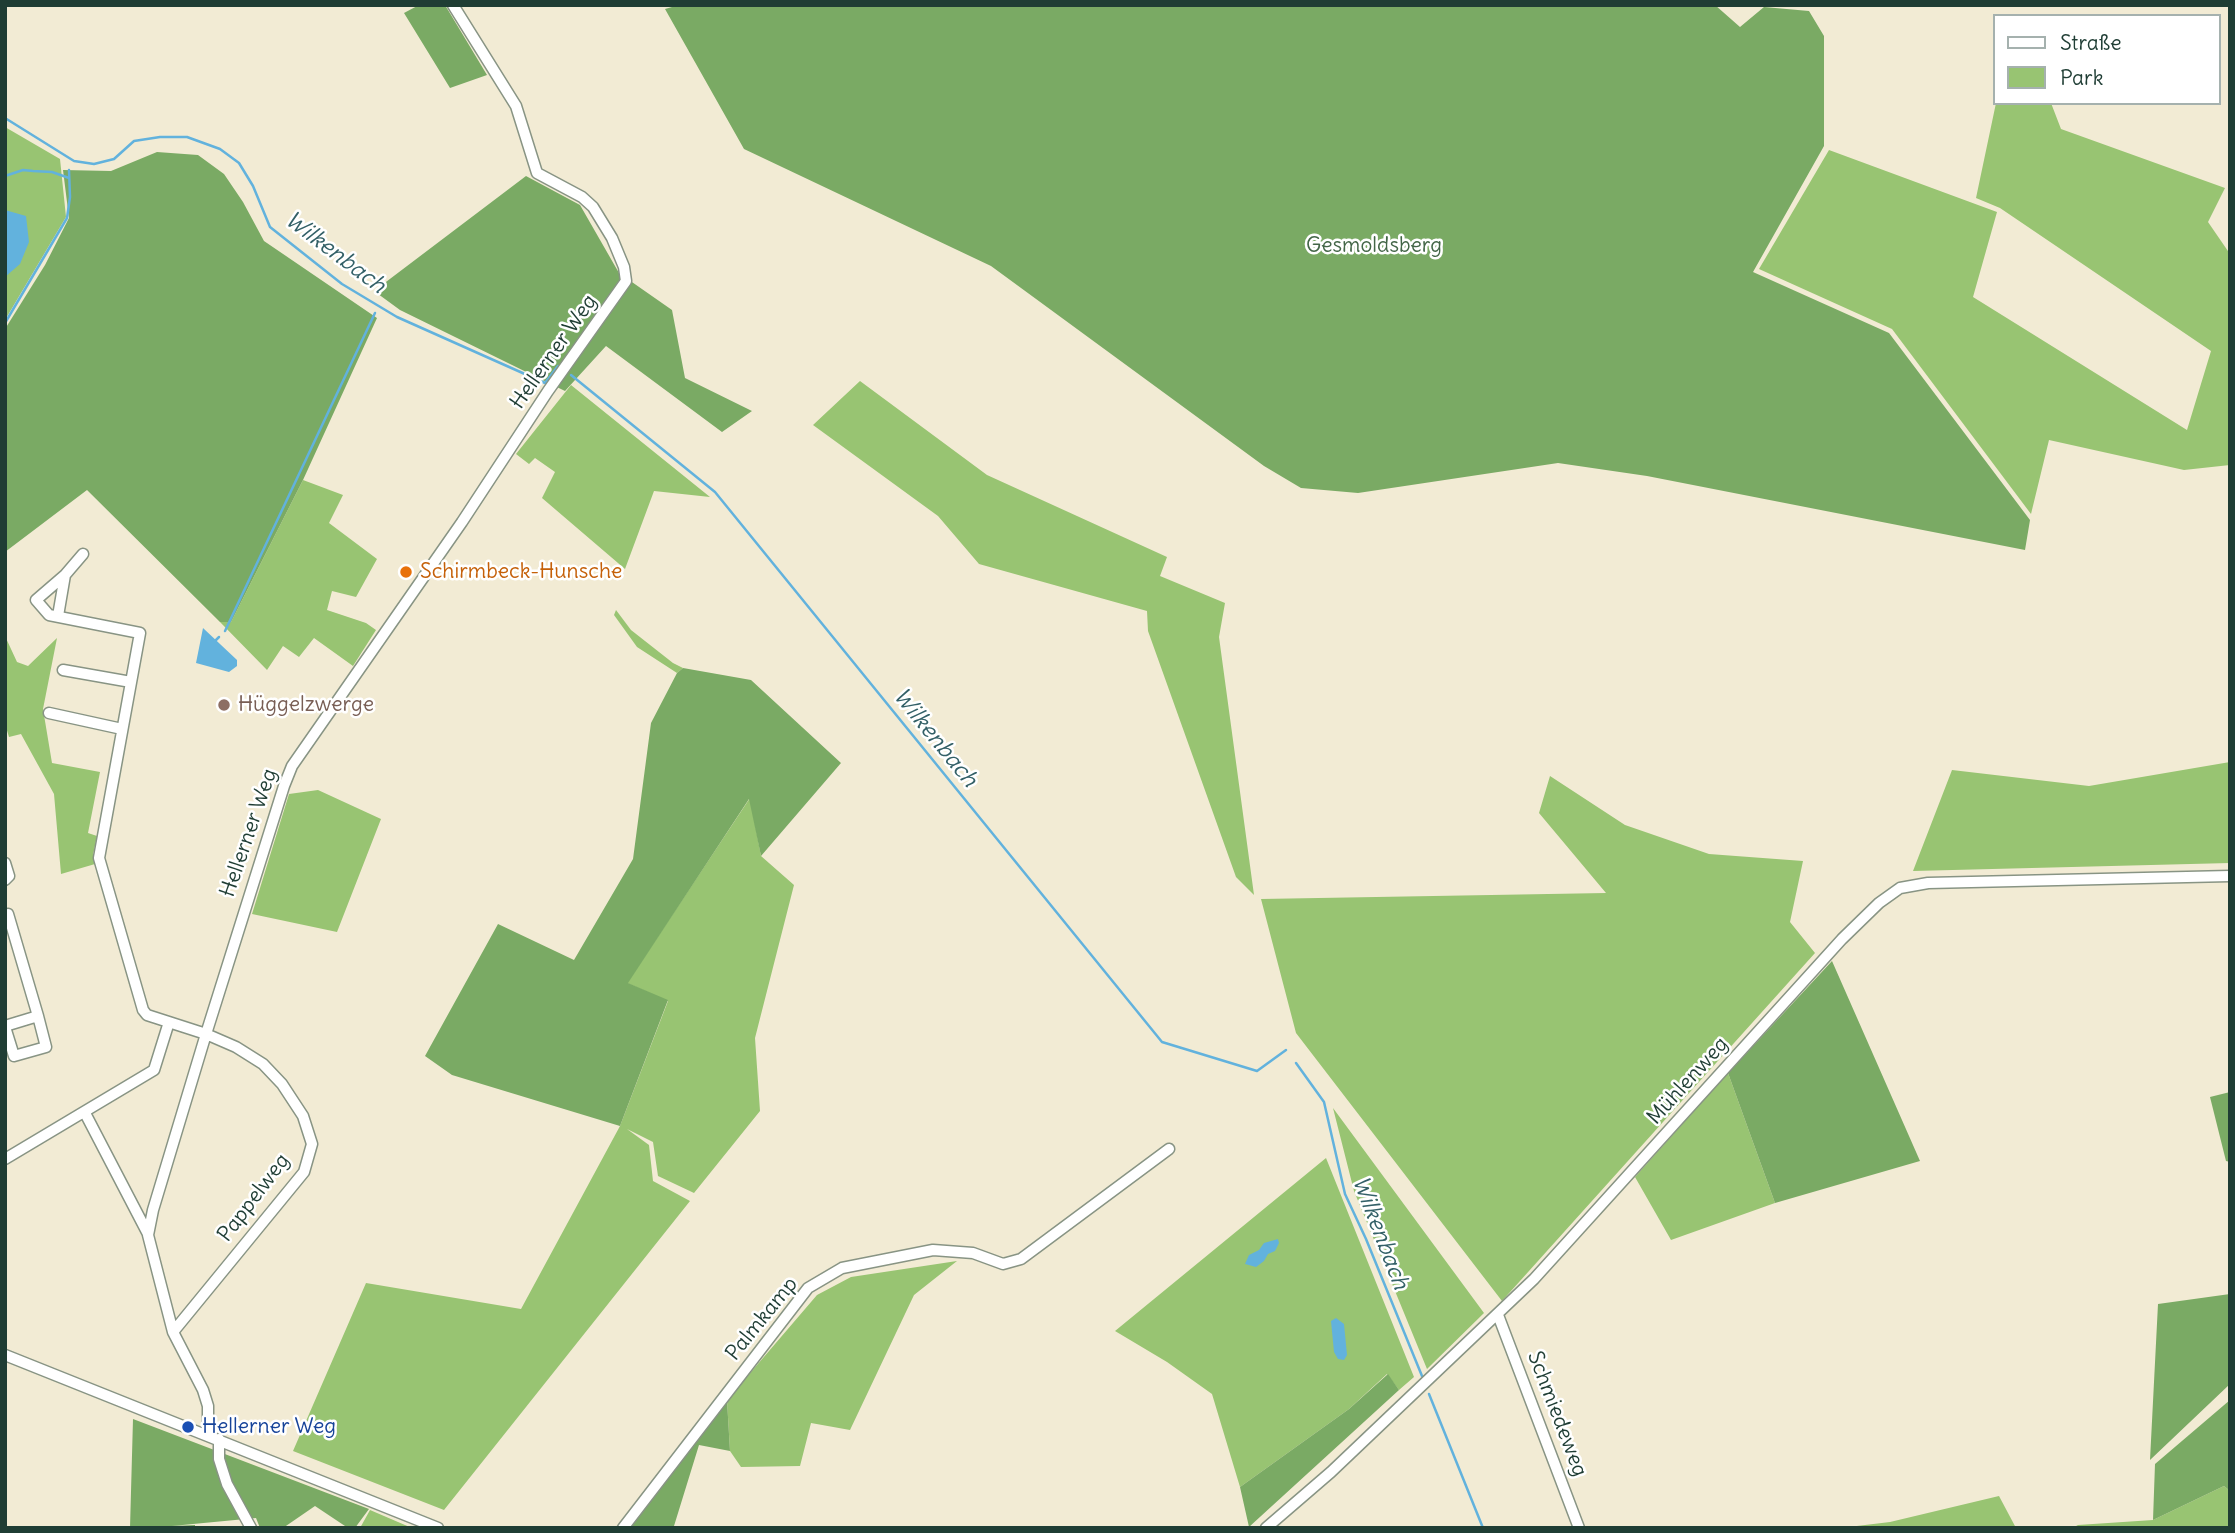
<!DOCTYPE html>
<meta charset="utf-8">
<style>
body{margin:0}
#map{position:relative;width:2235px;height:1533px;overflow:hidden;background:#f2ebd4;font-family:Delius,sans-serif}
canvas{display:block}
.frame{position:absolute;inset:0;border:7px solid #1f3d34;pointer-events:none}
.legend{position:absolute;left:1993px;top:14px;width:228px;height:91px;box-sizing:border-box;background:#fff;border:2px solid #a5b1ae;margin:0;padding:9px 12px;list-style:none;font-size:21px;color:#1f3d34}
.legend li{display:flex;align-items:center;gap:14px;height:35px}
.legend b{width:35px;border:2px solid #a5b1ae}
</style>
<div id="map">
<canvas width="2235" height="1533"></canvas>
<div class="frame"></div>
<ul class="legend">
<li><b style="height:9px;background:#fff"></b>Straße</li>
<li><b style="height:19px;background:#98c472"></b>Park</li>
</ul>
</div>
<script>
const context = document.querySelector('canvas').getContext('2d');
context.lineJoin = 'round';
function fill(path, color) { context.fillStyle = color; context.fill(path, 'evenodd'); }
const poly = rows => new Path2D(rows.map(r => 'M' + r).join(''));
function strokePath(path, color, width, dash) { context.strokeStyle = color; context.lineWidth = width; context.lineCap = dash ? 'butt' : 'round'; context.setLineDash(dash || []); context.stroke(path); }
function label(font, color, halo, rows, align = 'center') {
  context.font = font + ' Delius,sans-serif'; context.lineWidth = 5; context.setLineDash([]); context.textBaseline = 'middle'; context.strokeStyle = halo; context.fillStyle = color; for (const [text, x, y, turn = 0] of rows) {
    context.save(); context.translate(x, y); context.rotate((+turn || 0) * Math.PI / 180); context.textAlign = isNaN(turn) ? turn : align; if (halo) context.strokeText(text, 0, 0); context.fillText(text, 0, 0); context.restore();
  }
}
fill(poly([
 [1996,103,2051,103,2061,129,2225,188,2208,222,2230,254,2230,465,2184,470,2049,440,2031,514,1892,329,1759,269,1829,150,1997,212,1973,297,2187,430,2211,351,2000,208,1976,198],
 [5,127,60,159,66,217,5,320],
 [860,381,987,475,1167,557,1160,576,1225,603,1219,637,1254,895,1236,877,1148,631,1147,611,979,564,938,516,813,425],
 [571,385,710,497,654,491,625,569,542,498,555,472,535,458,529,464,516,454],
 [303,480,343,495,329,523,377,559,356,597,332,591,327,610,366,623,376,630,353,666,314,638,299,657,283,646,267,670,220,622,231,622],
 [616,610,631,630,673,663,683,668,677,673,637,647,614,615],
 [5,636,17,662,28,666,57,638,43,709,52,763,100,772,88,833,97,836,93,855,95,864,61,874,54,794,21,734,9,737,5,724],
 [2230,762,2230,863,1913,871,1952,770,2089,786],
 [1550,776,1625,825,1709,854,1803,861,1790,922,1815,953,1502,1301,1296,1033,1261,899,1606,893,1539,813],
 [318,790,381,819,337,932,252,914,289,794],
 [750,798,761,856,794,885,755,1038,760,1111,694,1193,658,1176,653,1142,627,1129,649,1145,653,1181,690,1201,444,1510,293,1451,366,1283,521,1309,620,1126,668,1001,627,983],
 [1728,1073,1775,1203,1671,1240,1635,1177],
 [1333,1108,1484,1313,1427,1369,1354,1191],
 [1326,1158,1414,1377,1399,1390,1387,1374,1349,1409,1240,1487,1212,1394,1167,1362,1115,1331],
 [957,1261,914,1295,850,1430,811,1423,800,1466,741,1467,730,1451,727,1400,817,1295,851,1277],
 [2224,1486,2230,1491,2230,1528,2072,1528,2078,1525,2153,1520],
 [1999,1496,2016,1528,1840,1528,1890,1522],
 [370,1510,412,1528,360,1528]
]), '#98c472');
fill(poly([
 [419,5,445,5,487,75,450,88,404,13],
 [679,5,1715,5,1740,27,1764,7,1809,11,1824,36,1824,146,1753,272,1889,333,2030,520,2025,550,1647,476,1558,463,1358,493,1301,488,1264,466,991,266,744,149,665,9],
 [157,152,198,155,224,174,243,202,264,241,377,318,303,480,231,622,220,622,87,490,5,552,5,329,45,265,69,218,63,170,111,171],
 [526,176,580,205,619,273,672,310,685,378,752,411,722,432,606,346,565,391,400,310,374,291],
 [683,668,751,680,841,763,761,856,749,799,628,983,668,1000,620,1126,452,1075,425,1056,498,924,574,960,633,859,651,723,677,673],
 [1832,961,1920,1161,1775,1203,1728,1073],
 [2230,1092,2230,1162,2226,1161,2210,1097],
 [2230,1294,2230,1384,2150,1460,2158,1304],
 [1388,1374,1399,1390,1249,1527,1240,1487,1349,1409],
 [727,1400,730,1451,699,1445,674,1526,679,1528,628,1528],
 [2230,1400,2230,1491,2224,1486,2153,1520,2155,1464],
 [133,1419,369,1509,355,1528,348,1528,315,1506,283,1528,260,1528,256,1518,172,1526,195,1525,195,1528,130,1528]
]), '#7aaa64');
fill(poly([
 [5,210,26,216,29,242,20,264,5,277],
 [203,628,237,660,237,666,229,672,196,663],
 [1278,1239,1279,1243,1275,1251,1268,1254,1264,1261,1256,1267,1245,1264,1249,1255,1259,1250,1264,1243],
 [1336,1318,1344,1324,1347,1355,1344,1360,1338,1359,1334,1352,1331,1321]
]), '#62b2dd');
strokePath(poly([
 [5,118,74,161,94,164,114,159,134,141,160,137,187,137,220,149,239,163,253,186,270,227,342,284,397,317,545,383,558,366],
 [5,176,23,170,33,171,52,172,69,178],
 [5,323,67,218,70,197,69,170],
 [571,375,715,492,1162,1042,1257,1071,1286,1050],
 [225,631,375,313],
 [216,640,219,637],
 [1296,1063,1324,1102,1345,1194,1366,1239,1422,1376],
 [1429,1394,1483,1528]
]), '#62b2dd', 2.5);
const minor = poly([
 [65,575,36,600,49,615,140,633,99,858,143,1010,147,1015,206,1034,236,1047,263,1064,282,1084,303,1116,312,1144,304,1172,173,1332],
 [58,616,65,575,83,554],
 [63,670,131,682],
 [49,713,122,729],
 [5,863,9,876,5,880],
 [8,914,38,1016],
 [5,1026,38,1016,46,1047,14,1056,5,1027],
 [85,1113,148,1234],
 [5,1159,154,1070,169,1022],
 [1498,1315,1579,1528],
 [5,1355,438,1528],
 [208,1434,208,1406,203,1390,173,1332,148,1235,153,1210,206,1034,284,786,292,766,462,522,548,391,626,281,624,267,612,238,593,207,582,197,537,173,516,106,453,5],
 [219,1439,219,1459,227,1484,251,1528],
 [623,1528,808,1288,842,1268,933,1250,973,1253,1003,1264,1021,1259,1169,1149],
 [1266,1528,1331,1472,1534,1279,1842,939,1879,903,1900,888,1928,883,2230,876]
]);
strokePath(minor, '#889484', 13);
strokePath(minor, '#fff', 10);
for (const [x, y, r, color] of [
 [406,572,7,"#e8710a"],
 [224,705,7,"#8d6e63"],
 [188,1427,7,"#1a4fb4"]
]) { const dot = new Path2D(); dot.arc(x, y, r, 0, 2 * Math.PI); context.fillStyle = color; context.fill(dot); strokePath(dot, '#fff', 2.5); }
label('21px', '#436647', '#fff', [
 ["Gesmoldsberg",1374,246]
]);
label('21px', '#1f3d34', '#fff', [
 ["Hellerner Weg",554,352,-55],
 ["Hellerner Weg",249,833,-71],
 ["Mühlenweg",1688,1081,-48],
 ["Pappelweg",254,1198,-53],
 ["Palmkamp",762,1319,-51],
 ["Schmiedeweg",1557,1414,69]
]);
label('21px', '#c56008', '#fff', [
 ["Schirmbeck-Hunsche",420,572]
], 'left');
label('21px', '#785e54', '#fff', [
 ["Hüggelzwerge",238,705]
], 'left');
label('21px', '#164399', '#fff', [
 ["Hellerner Weg",202,1427]
], 'left');
label('italic 23px', '#336067', '#fff', [
 ["Wilkenbach",335,253,37],
 ["Wilkenbach",935,738,51],
 ["Wilkenbach",1380,1233,69]
]);
</script>
